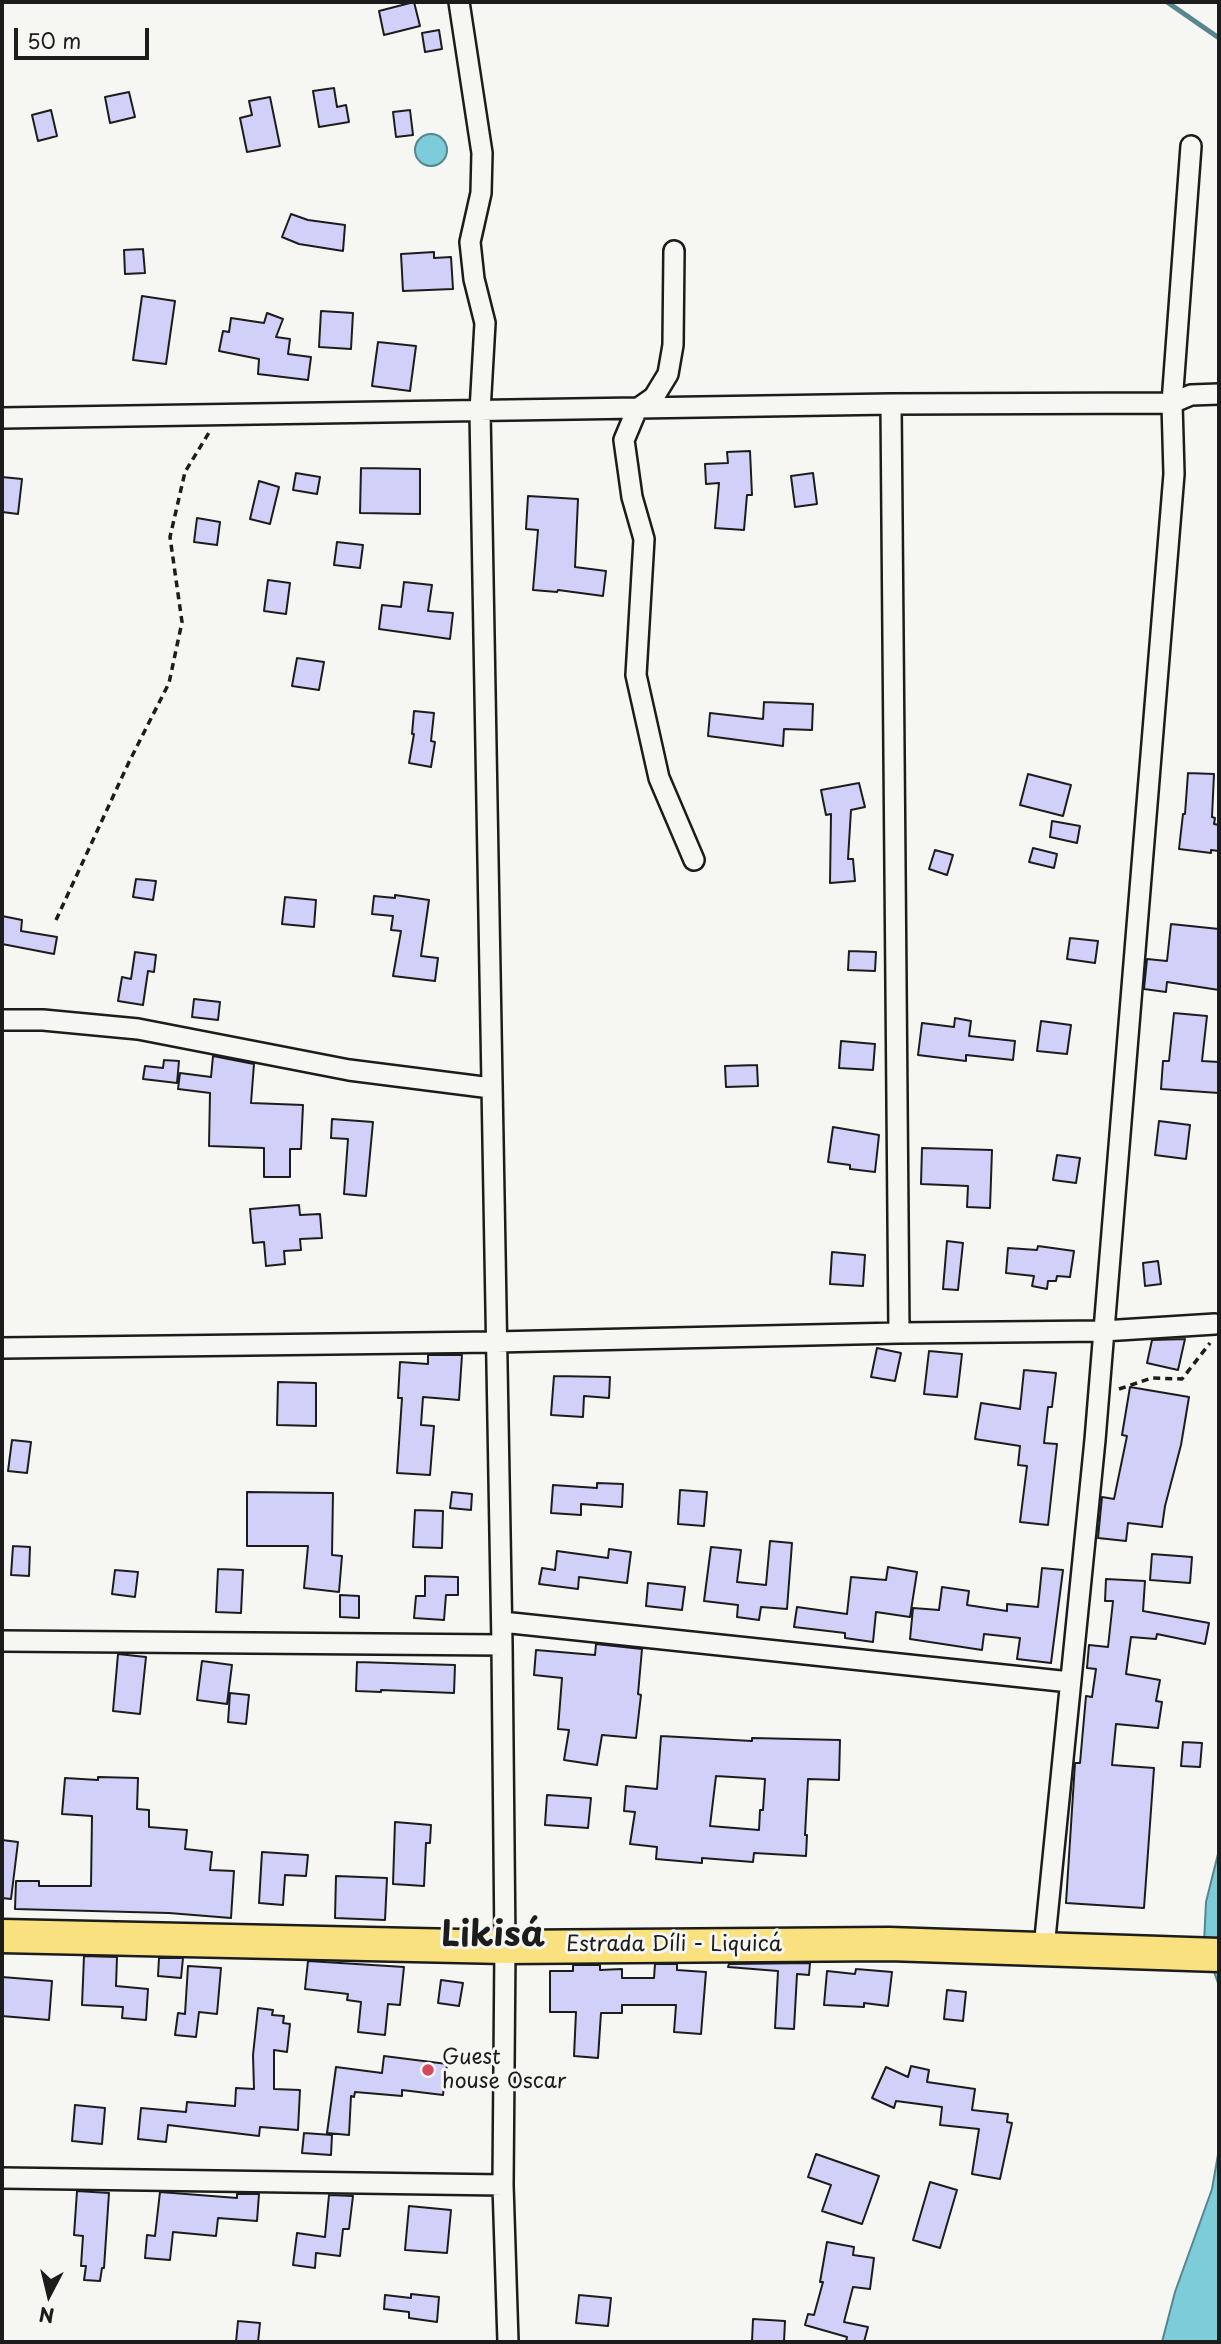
<!DOCTYPE html>
<meta charset="utf-8">
<style>
body{margin:0}
#map{position:relative;width:1221px;height:2344px;overflow:hidden;background:#f6f6f2;font-family:"Playpen Sans",sans-serif}
canvas{display:block}
.frame{position:absolute;inset:0;border:4px solid #1c1c1c;pointer-events:none}
.north{position:absolute;left:14px;top:2260px;width:70px;height:70px;-webkit-text-stroke:5px #f6f6f2;paint-order:stroke;rotate:187deg;font-size:19px;font-weight:700;line-height:28px;text-align:center;color:#1c1c1c}
.north::after{content:'';display:block;margin:auto;width:24px;height:32px;background:#1c1c1c;clip-path:polygon(50% 0,100% 100%,50% 72%,0 100%)}
.scale{position:absolute;left:14px;top:28px;width:135px;height:32px;box-sizing:border-box;border:4px solid #1c1c1c;border-top:0;padding-left:9px;font-size:21px;line-height:24px;white-space:nowrap;color:#1c1c1c;-webkit-text-stroke:5px #f6f6f2;paint-order:stroke}
</style>
<div id="map">
<canvas width="1221" height="2344"></canvas>
<div class="frame"></div>
<div class="north">N</div>
<div class="scale">50 m</div>
</div>
<script>
const context = document.querySelector('canvas').getContext('2d');
context.lineJoin = 'round';
function fill(path, color) { context.fillStyle = color; context.fill(path, 'evenodd'); }
const poly = rows => new Path2D(rows.map(r => 'M' + r).join(''));
function strokePath(path, color, width, dash) { context.strokeStyle = color; context.lineWidth = width; context.lineCap = dash ? 'butt' : 'round'; context.setLineDash(dash || []); context.stroke(path); }
function label(font, color, halo, rows, align = 'center') {
  context.font = font + ' "Playpen Sans",sans-serif'; context.lineWidth = 6; context.setLineDash([]); context.textBaseline = 'middle'; context.strokeStyle = halo; context.fillStyle = color; for (const [text, x, y, turn = 0] of rows) {
    context.save(); context.translate(x, y); context.rotate((+turn || 0) * Math.PI / 180); context.textAlign = isNaN(turn) ? turn : align; if (halo) context.strokeText(text, 0, 0); context.fillText(text, 0, 0); context.restore();
  }
}
const water = poly([
 '415 150a16 16 0 1 1 32 0a16 16 0 1 1-32 0Z',
 [1219,1850,1219,1986,1204,1943,1206,1902,1219,1850],
 [1219,2149,1219,2342,1162,2342,1175,2292,1212,2189,1219,2149]
]);
fill(water, '#7dccda');
strokePath(water, '#56868e', 2);
strokePath(poly([
 [1167,2,1219,38]
]), '#56868e', 5);
const building = poly([
 [414,2,420,26,384,35,379,11,414,2],
 [439,30,442,49,425,52,422,33,439,30],
 [334,88,337,107,346,105,349,122,319,127,313,91,334,88],
 [129,92,135,117,110,123,105,97,129,92],
 [270,97,280,146,247,152,240,118,252,115,249,101,270,97],
 [51,110,57,136,38,141,32,115,51,110],
 [410,110,413,135,396,137,393,112,410,110],
 [291,214,308,220,345,225,343,251,299,244,282,237,291,214],
 [143,249,145,273,125,274,124,250,143,249],
 [434,252,434,258,451,257,453,289,403,291,401,254,434,252],
 [142,296,175,301,166,364,133,360,142,296],
 [321,311,353,313,351,349,319,347,321,311],
 [267,313,283,319,276,337,290,339,288,354,311,357,308,380,258,374,259,359,219,351,223,331,229,332,231,318,264,323,267,313],
 [378,342,416,346,410,391,372,386,378,342],
 [750,451,752,495,747,495,744,530,715,528,719,483,706,484,705,464,728,463,727,452,750,451],
 [361,468,420,469,420,514,360,513,361,468],
 [296,473,320,477,317,494,293,490,296,473],
 [813,473,817,504,795,507,791,476,813,473],
 [2,477,22,479,18,514,2,512,2,477],
 [259,481,279,487,270,524,250,519,259,481],
 [528,496,578,499,575,567,606,571,603,596,558,590,557,592,533,590,538,530,526,529,528,496],
 [197,518,220,522,217,545,194,542,197,518],
 [337,542,363,545,360,568,334,565,337,542],
 [268,580,290,583,286,614,264,611,268,580],
 [404,582,432,585,428,611,453,613,450,639,379,629,382,605,401,607,404,582],
 [297,658,324,662,319,690,292,686,297,658],
 [764,702,813,704,812,730,784,729,783,746,708,736,710,713,763,719,764,702],
 [414,711,434,713,431,741,435,742,431,767,409,763,414,734,412,734,414,711],
 [1188,773,1214,774,1212,817,1215,818,1214,824,1219,825,1219,851,1211,850,1211,853,1179,849,1183,814,1185,814,1188,773],
 [1028,774,1071,785,1063,816,1020,805,1028,774],
 [859,783,865,807,851,810,848,859,853,859,855,881,830,883,831,814,826,815,821,790,859,783],
 [1052,821,1080,826,1077,843,1050,837,1052,821],
 [1033,848,1057,854,1054,868,1029,862,1033,848],
 [935,850,953,855,947,875,929,869,935,850],
 [136,879,156,881,153,900,133,897,136,879],
 [395,895,429,900,421,956,438,958,435,981,393,976,401,931,391,930,393,916,372,914,374,896,395,898,395,895],
 [285,897,316,900,314,927,282,924,285,897],
 [2,916,22,920,21,931,57,937,54,954,2,944,2,916],
 [1171,924,1219,929,1219,990,1167,982,1166,992,1144,989,1147,959,1167,961,1171,924],
 [1070,938,1098,941,1095,963,1067,959,1070,938],
 [849,951,876,952,875,971,848,970,849,951],
 [135,952,156,955,154,972,148,971,143,1005,118,1001,122,977,131,979,135,952],
 [194,999,220,1002,218,1020,192,1017,194,999],
 [1174,1013,1207,1016,1202,1061,1219,1062,1219,1093,1161,1089,1163,1061,1169,1061,1174,1013],
 [955,1018,971,1021,969,1036,1015,1041,1013,1060,966,1055,966,1061,918,1055,922,1023,954,1027,955,1018],
 [1041,1021,1071,1025,1067,1054,1037,1051,1041,1021],
 [841,1041,875,1044,873,1070,839,1068,841,1041],
 [213,1056,254,1064,251,1103,303,1105,301,1149,290,1149,290,1177,264,1177,264,1148,209,1146,210,1093,178,1089,180,1073,211,1077,213,1056],
 [164,1060,179,1061,177,1083,143,1079,145,1066,163,1068,164,1060],
 [757,1065,758,1086,726,1087,725,1066,757,1065],
 [332,1119,373,1122,366,1196,344,1194,348,1139,331,1138,332,1119],
 [1159,1121,1190,1125,1186,1159,1155,1155,1159,1121],
 [833,1127,879,1135,875,1172,850,1169,850,1165,828,1162,833,1127],
 [922,1148,992,1150,990,1208,967,1207,968,1186,921,1184,922,1148],
 [1057,1155,1080,1158,1076,1183,1053,1180,1057,1155],
 [299,1205,300,1215,320,1214,322,1238,300,1239,301,1250,284,1251,285,1264,266,1266,264,1242,253,1243,250,1209,299,1205],
 [947,1241,963,1243,958,1290,943,1289,947,1241],
 [1038,1246,1074,1251,1070,1277,1057,1276,1056,1281,1048,1281,1047,1289,1032,1286,1034,1276,1006,1273,1008,1248,1037,1250,1038,1246],
 [832,1252,865,1255,863,1286,830,1284,832,1252],
 [1158,1261,1161,1284,1145,1286,1143,1263,1158,1261],
 [1185,1339,1178,1370,1147,1363,1152,1340,1185,1339],
 [877,1348,901,1353,895,1381,871,1377,877,1348],
 [929,1351,962,1354,957,1397,924,1394,929,1351],
 [428,1355,462,1355,459,1400,423,1397,421,1425,434,1426,430,1475,397,1473,402,1398,398,1398,400,1362,428,1364,428,1355],
 [1024,1370,1056,1373,1052,1407,1048,1407,1044,1443,1057,1444,1048,1525,1020,1522,1027,1466,1018,1465,1020,1446,975,1439,981,1403,1020,1409,1024,1370],
 [554,1376,610,1377,609,1398,584,1396,583,1417,551,1415,554,1376],
 [278,1382,316,1383,316,1426,277,1425,278,1382],
 [1130,1387,1189,1397,1181,1445,1165,1506,1162,1527,1128,1523,1126,1541,1098,1538,1102,1497,1114,1499,1127,1436,1122,1435,1130,1387],
 [12,1440,31,1442,27,1473,8,1471,12,1440],
 [597,1483,623,1484,622,1507,581,1504,581,1515,551,1513,553,1485,597,1488,597,1483],
 [680,1490,707,1492,704,1526,678,1524,680,1490],
 [247,1492,333,1493,332,1555,342,1556,339,1592,304,1588,308,1546,247,1546,247,1492],
 [452,1492,472,1494,471,1510,450,1508,452,1492],
 [415,1510,443,1511,442,1548,413,1547,415,1510],
 [770,1541,792,1543,787,1609,761,1607,759,1620,737,1617,738,1605,704,1601,711,1547,741,1550,737,1582,766,1585,770,1541],
 [13,1546,30,1547,29,1576,11,1575,13,1546],
 [609,1549,631,1552,627,1583,579,1577,578,1589,539,1584,542,1568,555,1570,557,1551,608,1558,609,1549],
 [1152,1554,1192,1557,1190,1583,1150,1580,1152,1554],
 [888,1567,917,1572,910,1617,876,1612,873,1642,845,1638,845,1633,794,1627,797,1607,847,1614,851,1577,886,1580,888,1567],
 [1042,1568,1063,1570,1051,1663,1017,1659,1020,1638,984,1634,982,1650,910,1639,913,1608,939,1610,942,1587,969,1591,967,1605,1007,1611,1007,1604,1038,1607,1042,1568],
 [218,1569,243,1570,241,1613,216,1612,218,1569],
 [115,1570,138,1572,135,1597,112,1594,115,1570],
 [425,1576,458,1577,458,1595,446,1595,444,1620,414,1618,416,1596,425,1596,425,1576],
 [1106,1579,1145,1581,1143,1611,1209,1623,1205,1644,1157,1634,1156,1639,1131,1637,1126,1674,1160,1680,1156,1701,1162,1702,1158,1728,1116,1724,1112,1765,1154,1768,1144,1908,1066,1903,1075,1763,1080,1763,1086,1696,1092,1697,1096,1669,1087,1668,1089,1645,1108,1647,1113,1601,1105,1601,1106,1579],
 [648,1583,685,1587,682,1610,646,1606,648,1583],
 [340,1595,359,1596,359,1618,340,1617,340,1595],
 [596,1644,642,1649,638,1694,641,1695,636,1738,602,1735,597,1765,564,1760,569,1730,558,1729,562,1678,534,1675,536,1650,595,1655,596,1644],
 [118,1654,146,1657,140,1714,113,1711,118,1654],
 [202,1661,232,1665,227,1704,197,1700,202,1661],
 [357,1662,455,1665,454,1693,381,1690,381,1692,356,1691,357,1662],
 [230,1693,249,1695,246,1724,228,1722,230,1693],
 [661,1736,752,1741,752,1738,840,1740,839,1780,808,1779,805,1835,807,1835,806,1856,754,1853,753,1862,702,1858,702,1863,656,1859,657,1847,630,1844,635,1812,624,1811,626,1786,657,1789,661,1736],
 [716,1776,765,1779,763,1810,760,1810,759,1830,710,1826,716,1776],
 [1183,1742,1202,1743,1200,1767,1181,1766,1183,1742],
 [98,1777,138,1778,137,1809,149,1810,149,1827,187,1830,185,1849,212,1852,210,1870,234,1871,231,1918,169,1913,15,1909,16,1881,39,1881,39,1886,91,1886,92,1816,62,1814,65,1778,98,1780,98,1777],
 [547,1795,591,1798,588,1828,545,1825,547,1795],
 [395,1822,431,1825,430,1843,426,1843,424,1886,393,1884,395,1822],
 [2,1840,18,1842,11,1899,2,1898,2,1840],
 [262,1852,308,1855,306,1876,285,1875,283,1905,259,1903,262,1852],
 [336,1876,387,1878,385,1920,335,1918,336,1876],
 [84,1956,117,1957,116,1986,148,1989,146,2020,122,2018,123,2007,82,2005,84,1956],
 [159,1958,183,1958,181,1978,158,1976,159,1958],
 [308,1961,404,1967,400,2005,388,2004,385,2035,358,2032,361,2002,347,2000,348,1994,305,1989,308,1961],
 [810,1963,809,1975,797,1974,794,2029,775,2028,778,1971,728,1967,729,1964,810,1963],
 [655,1964,677,1964,677,1970,706,1972,701,2034,674,2032,676,2005,622,2005,622,2013,601,2013,598,2058,574,2056,576,2012,550,2012,550,1971,573,1971,573,1965,600,1965,600,1970,622,1969,622,1978,654,1978,655,1964],
 [188,1966,221,1968,217,2014,199,2012,196,2037,175,2035,178,2013,185,2014,188,1966],
 [856,1969,892,1972,888,2006,864,2003,864,2007,824,2005,827,1971,855,1974,856,1969],
 [2,1977,52,1981,49,2020,2,2016,2,1977],
 [441,1980,463,1983,459,2006,438,2003,441,1980],
 [947,1990,966,1992,963,2021,944,2019,947,1990],
 [258,2008,273,2010,272,2015,284,2016,283,2023,290,2024,287,2052,274,2050,274,2089,300,2090,298,2130,260,2127,259,2136,168,2125,166,2142,138,2139,141,2108,186,2112,187,2102,235,2106,236,2088,254,2089,253,2055,258,2008],
 [384,2056,447,2064,443,2095,402,2090,402,2096,355,2092,354,2097,351,2096,349,2135,327,2133,336,2067,382,2073,384,2056],
 [911,2066,929,2070,927,2082,975,2089,972,2110,1008,2114,1007,2122,1012,2123,1000,2179,972,2174,979,2129,940,2125,942,2107,896,2101,894,2108,872,2098,886,2067,908,2077,911,2066],
 [75,2105,105,2108,102,2144,72,2141,75,2105],
 [304,2133,332,2135,331,2155,302,2153,304,2133],
 [816,2154,879,2176,862,2224,822,2211,831,2185,808,2177,816,2154],
 [930,2182,957,2190,940,2248,913,2240,930,2182],
 [77,2191,109,2193,104,2268,102,2268,100,2281,84,2280,86,2266,81,2266,83,2236,74,2235,77,2191],
 [160,2192,237,2198,237,2194,259,2194,257,2221,218,2218,216,2236,173,2232,170,2260,145,2258,147,2235,155,2236,160,2192],
 [329,2195,353,2196,349,2229,343,2229,340,2256,316,2253,315,2268,293,2265,297,2233,325,2237,329,2195],
 [409,2206,451,2210,447,2253,405,2250,409,2206],
 [827,2242,854,2247,853,2255,874,2258,870,2289,853,2287,844,2322,868,2327,864,2342,846,2342,847,2337,805,2325,808,2314,814,2315,823,2282,820,2282,827,2242],
 [411,2294,439,2297,437,2322,409,2318,409,2312,384,2309,385,2295,411,2298,411,2294],
 [579,2295,611,2298,608,2326,576,2323,579,2295],
 [753,2319,785,2321,784,2342,752,2342,753,2319],
 [238,2321,260,2323,258,2342,236,2342,238,2321]
]);
fill(building, '#d1d0f9');
strokePath(building, '#1c1c1c', 2);
const minor = poly([
 [459,2,482,153,481,193,470,242,474,279,485,323,480,411,502,1645,505,1947,503,2185,508,2342],
 [674,251,673,345,668,374,654,397,637,409,624,440,632,497,644,539,636,675,659,778,694,860],
 [891,404,899,1333],
 [2,418,891,404,1172,403,1191,395,1219,394],
 [2,1020,43,1020,138,1029,349,1070,491,1088],
 [2,1348,495,1342,899,1333,1103,1331,1215,1324],
 [502,1622,1070,1682],
 [2,1641,502,1645],
 [1044,1948,1095,1440,1174,474,1172,403,1191,146],
 [2,2178,503,2185]
]);
const primary = poly([
 [2,1936,505,1947,889,1944,1219,1955]
]);
strokePath(minor, '#1c1c1c', 24);
strokePath(primary, '#1c1c1c', 37);
strokePath(poly([
 [56,920,129,762,169,683,182,622,170,537,185,472,210,431],
 [1119,1389,1152,1378,1182,1379,1210,1343]
]), '#1c1c1c', 3.5, [7, 5]);
strokePath(minor, '#f6f6f2', 19);
strokePath(primary, '#fae180', 32);
for (const [x, y, r, color] of [
 [428,2070,7,"#d1495b"]
]) { const dot = new Path2D(); dot.arc(x, y, r, 0, 2 * Math.PI); context.fillStyle = color; context.fill(dot); strokePath(dot, '#f6f6f2', 2.5); }
label('21px', '#1c1c1c', '#f6f6f2', [
 ["Estrada Díli - Liquicá",674,1945]
]);
label('21px', '#1c1c1c', '#f6f6f2', [
 ["Guest",442,2058],
 ["house Oscar",442,2082]
], 'left');
label('bold 35px', '#1c1c1c', '#f6f6f2', [
 ["Likisá",493,1936]
]);
</script>
